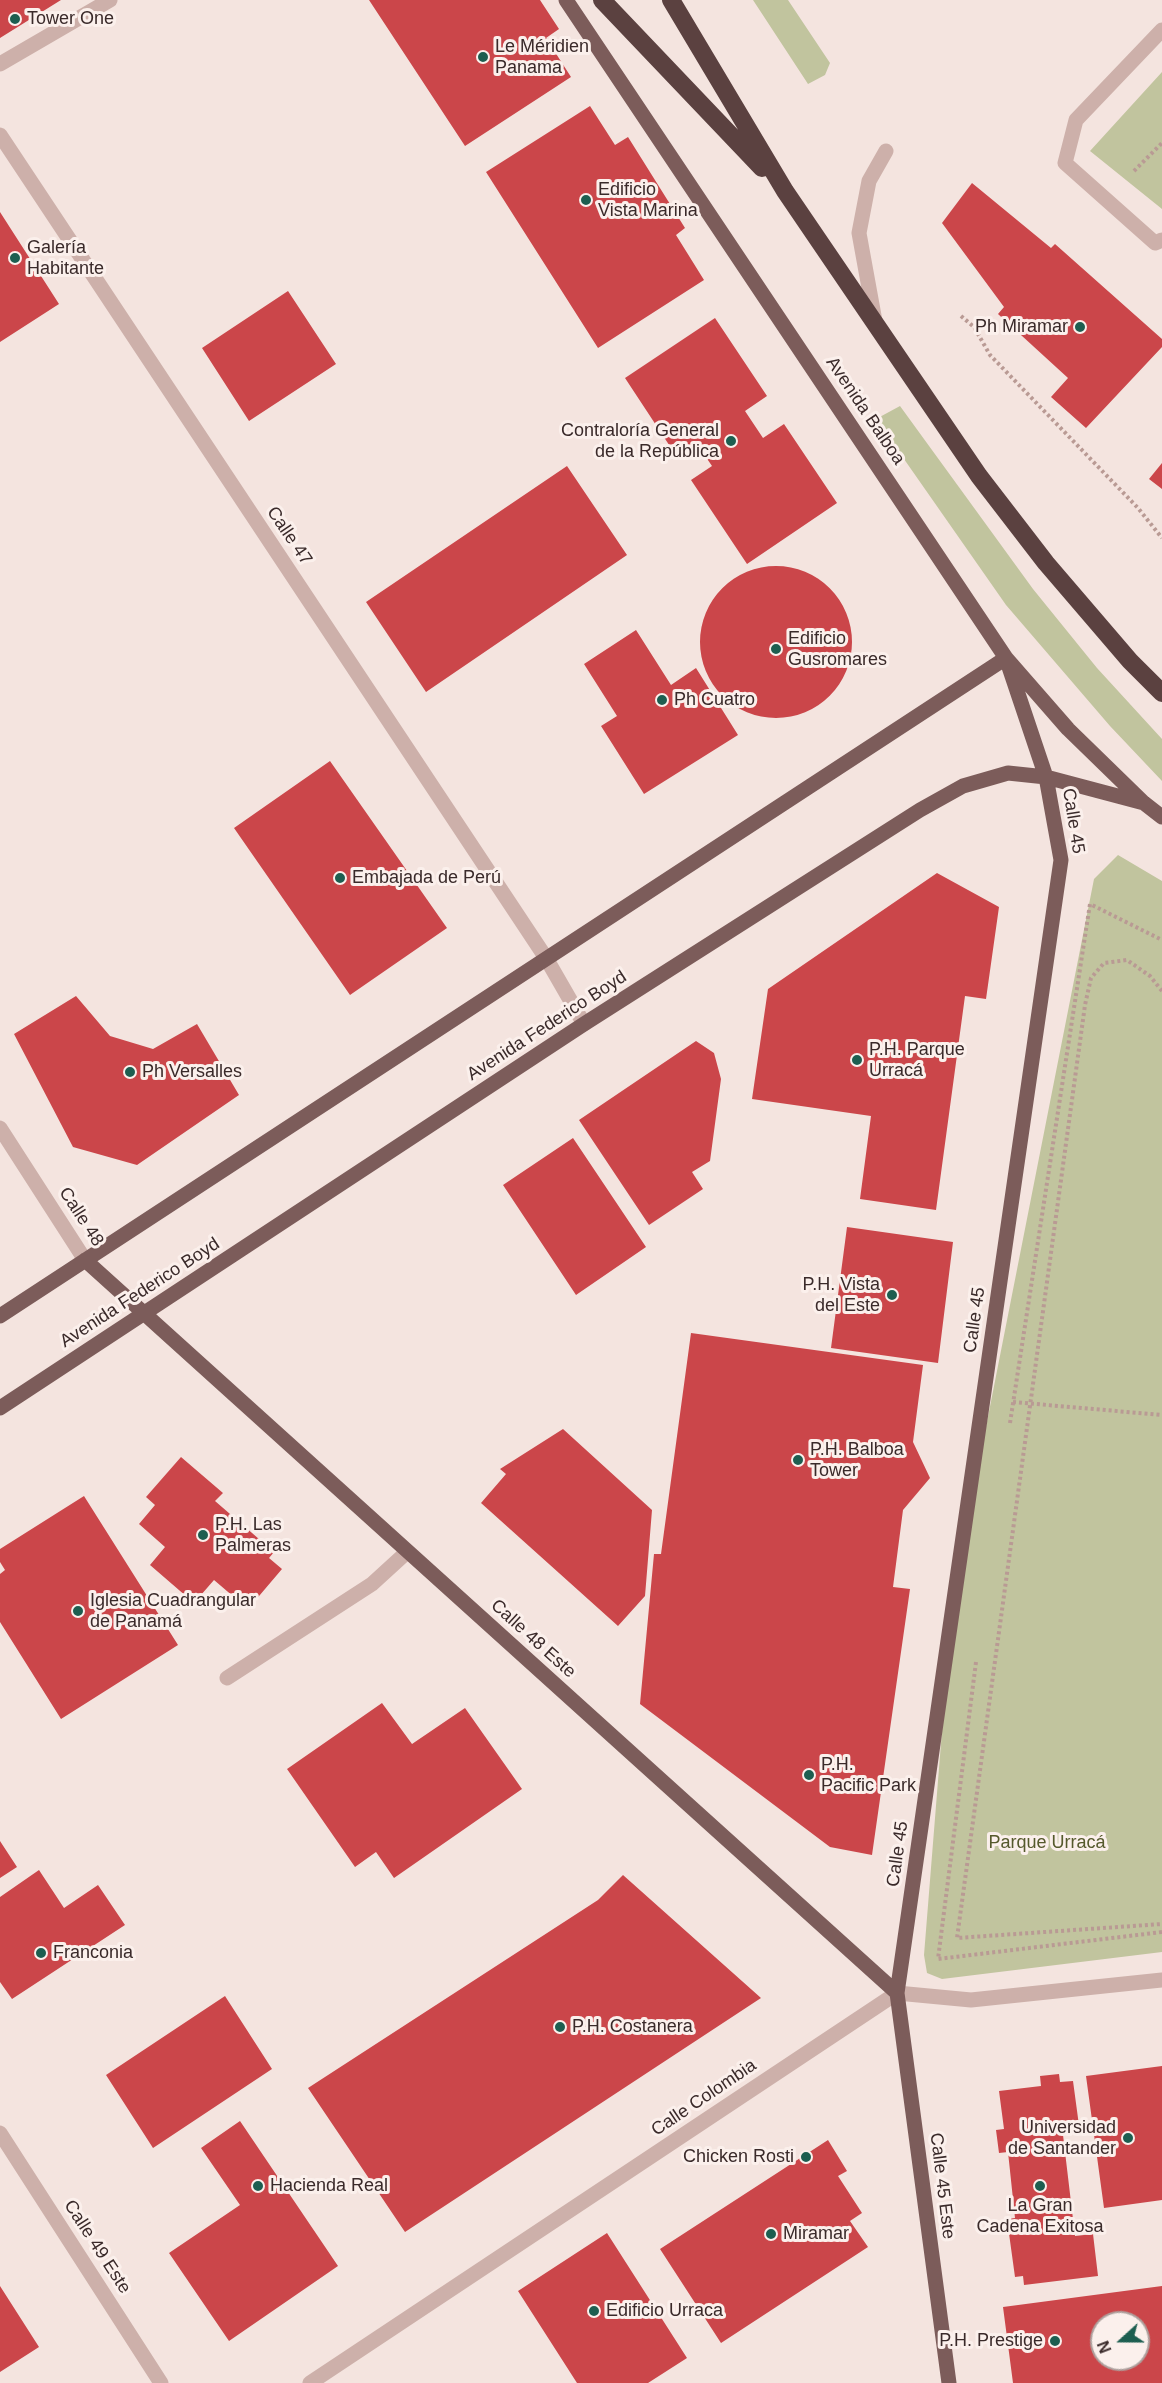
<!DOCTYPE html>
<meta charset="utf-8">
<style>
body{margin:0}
#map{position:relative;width:1162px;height:2383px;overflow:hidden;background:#f4e4df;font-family:Arial,sans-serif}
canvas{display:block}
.north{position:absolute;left:1090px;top:2311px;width:60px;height:60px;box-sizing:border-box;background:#fbf0ec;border:2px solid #aea19e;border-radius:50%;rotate:249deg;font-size:16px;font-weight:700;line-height:24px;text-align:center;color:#3a2a2a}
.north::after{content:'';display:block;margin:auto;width:21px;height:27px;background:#1d5e50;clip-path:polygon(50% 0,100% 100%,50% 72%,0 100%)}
</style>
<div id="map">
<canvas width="1162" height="2383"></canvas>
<div class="north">N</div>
</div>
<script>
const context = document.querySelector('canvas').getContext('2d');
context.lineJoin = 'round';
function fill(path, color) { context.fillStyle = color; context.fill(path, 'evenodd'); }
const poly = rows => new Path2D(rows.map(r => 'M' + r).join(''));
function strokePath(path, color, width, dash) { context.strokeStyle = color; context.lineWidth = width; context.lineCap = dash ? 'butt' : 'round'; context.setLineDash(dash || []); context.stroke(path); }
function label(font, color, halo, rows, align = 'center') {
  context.font = font + ' Arial,sans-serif'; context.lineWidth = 6; context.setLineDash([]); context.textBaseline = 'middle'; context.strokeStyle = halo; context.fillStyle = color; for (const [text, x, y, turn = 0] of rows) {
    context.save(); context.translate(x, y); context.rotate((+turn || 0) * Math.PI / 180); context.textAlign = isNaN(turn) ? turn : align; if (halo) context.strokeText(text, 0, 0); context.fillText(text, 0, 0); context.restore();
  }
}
fill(poly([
 [753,0,788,0,830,63,825,75,808,84],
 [1162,72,1162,209,1090,151],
 [900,406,1033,589,1097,668,1162,739,1162,781,1110,726,1006,605,876,419],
 [1118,855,1162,881,1162,1952,942,1979,927,1973,924,1955,953,1594,1094,879]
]), '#c1c49e');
fill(poly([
 [0,0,61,0,0,38],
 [369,0,540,0,559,29,546,38,571,77,465,146],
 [590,106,615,145,628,137,685,228,676,235,704,280,598,348,486,172],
 [972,183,1051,248,1055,244,1162,339,1162,347,1086,428,1051,397,1068,378,998,314,1004,307,942,223],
 [0,212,59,304,0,342],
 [288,291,336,364,249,421,202,348],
 [715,318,767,396,745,411,763,438,784,424,837,503,747,564,691,480,712,466,697,444,677,457,625,378],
 [1162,463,1162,489,1149,479],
 [567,466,627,555,426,692,366,602],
 '700 642a76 76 0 1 1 152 0a76 76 0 1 1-152 0Z',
 [636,630,671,685,696,668,738,735,644,794,601,726,617,716,584,664],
 [330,761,447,928,350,995,234,828],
 [937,873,999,907,986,999,965,996,936,1210,860,1199,871,1116,752,1099,768,989],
 [76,996,110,1036,153,1049,197,1024,239,1095,137,1165,73,1147,14,1034],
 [696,1041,714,1053,721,1079,710,1161,692,1172,703,1189,649,1225,579,1120],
 [573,1138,646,1247,576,1295,503,1185],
 [847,1227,953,1242,938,1363,831,1348],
 [691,1333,923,1365,913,1442,930,1478,903,1510,893,1587,910,1589,872,1855,830,1847,640,1704,654,1554,661,1554],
 [563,1429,652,1510,645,1596,618,1626,481,1503,506,1474,500,1469],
 [181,1457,223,1493,215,1501,274,1552,269,1558,282,1569,248,1609,214,1580,194,1603,150,1565,165,1547,139,1524,155,1505,146,1497],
 [84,1496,178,1645,61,1719,0,1622,0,1574,5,1570,0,1562,0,1549],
 [382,1703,412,1744,465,1708,522,1789,394,1878,376,1852,355,1867,287,1769],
 [0,1841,17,1867,0,1878],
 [39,1870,64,1908,98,1885,125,1925,12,1999,0,1982,0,1897],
 [623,1875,761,1998,405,2232,308,2088,598,1900],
 [225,1996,272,2069,153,2148,106,2075],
 [1162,2066,1162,2200,1104,2208,1086,2076],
 [1059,2074,1060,2082,1073,2081,1080,2133,1063,2135,1075,2236,1093,2234,1098,2276,1024,2285,1023,2276,1015,2277,1007,2219,1015,2218,1008,2152,999,2153,996,2130,1004,2129,999,2091,1041,2086,1040,2076],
 [240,2121,338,2266,229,2341,169,2253,240,2205,201,2148],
 [828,2140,847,2171,838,2176,862,2213,850,2221,868,2247,721,2343,660,2249],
 [607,2233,687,2358,648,2383,577,2383,518,2291],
 [0,2286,39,2347,0,2372],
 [1162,2286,1162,2383,1013,2383,1003,2307],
 [1102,2323,1138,2323,1138,2359,1102,2359]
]), '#cb464a');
strokePath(poly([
 [1134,171,1162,143],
 [961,316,974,327,990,355,1138,508,1162,538],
 [1162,991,1150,976,1127,960,1104,963,1091,978,1085,1005,957,1938,1162,1924],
 [1013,1402,1162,1415],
 [1010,1423,1090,904,1162,940],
 [976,1662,938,1959,1162,1932]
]), '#b99a94', 4, [3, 3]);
strokePath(poly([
 [1162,30,1076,120,1065,163,1155,243,1162,240],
 [0,64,110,0],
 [0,135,546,958,584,1024],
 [875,321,859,233,869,181,886,151],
 [0,1128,85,1260],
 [227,1678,372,1584,407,1552],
 [0,2133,161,2383],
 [310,2383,897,1993,971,2000,1162,1980]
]), '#cdb0aa', 15);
strokePath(poly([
 [566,0,1006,658,1068,729,1144,803,1162,817],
 [85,1260,897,1993],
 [0,1316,1006,658],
 [0,1408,584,1024,920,810,963,786,1008,773,1046,777,1144,803],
 [949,2383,897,1993,1061,860,1046,777,1006,658]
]), '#7c5c5a', 15);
strokePath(poly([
 [602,0,762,168],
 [671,0,785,191,979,476,1046,563,1130,661,1162,693]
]), '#5b4140', 18);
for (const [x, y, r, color] of [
 [15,19,6,"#1d5e50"],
 [483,57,6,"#1d5e50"],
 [586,200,6,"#1d5e50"],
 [15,258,6,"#1d5e50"],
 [1080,327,6,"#1d5e50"],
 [731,441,6,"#1d5e50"],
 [776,649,6,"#1d5e50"],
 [662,700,6,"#1d5e50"],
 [340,878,6,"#1d5e50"],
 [857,1060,6,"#1d5e50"],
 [130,1072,6,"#1d5e50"],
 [892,1295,6,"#1d5e50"],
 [798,1460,6,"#1d5e50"],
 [203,1535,6,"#1d5e50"],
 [78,1611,6,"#1d5e50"],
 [809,1775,6,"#1d5e50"],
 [41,1953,6,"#1d5e50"],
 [560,2027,6,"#1d5e50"],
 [1128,2138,6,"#1d5e50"],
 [806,2157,6,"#1d5e50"],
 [258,2186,6,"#1d5e50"],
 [1040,2186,6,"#1d5e50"],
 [771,2234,6,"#1d5e50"],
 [594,2311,6,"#1d5e50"],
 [1055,2341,6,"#1d5e50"]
]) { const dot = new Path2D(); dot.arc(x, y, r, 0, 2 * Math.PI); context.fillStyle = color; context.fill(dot); strokePath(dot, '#fbf0ec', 2); }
label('18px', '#3a2a2a', '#fbf0ec', [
 ["Tower One",27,19],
 ["Le Méridien",495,47],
 ["Panama",495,68],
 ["Edificio",598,190],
 ["Vista Marina",598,211],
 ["Galería",27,248],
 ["Habitante",27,269],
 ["Ph Miramar",1068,327,"right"],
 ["Contraloría General",719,431,"right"],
 ["de la República",719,452,"right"],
 ["Edificio",788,639],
 ["Gusromares",788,660],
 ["Ph Cuatro",674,700],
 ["Embajada de Perú",352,878],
 ["P.H. Parque",869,1050],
 ["Urracá",869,1071],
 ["Ph Versalles",142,1072],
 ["P.H. Vista",880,1285,"right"],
 ["del Este",880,1306,"right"],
 ["P.H. Balboa",810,1450],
 ["Tower",810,1471],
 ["P.H. Las",215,1525],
 ["Palmeras",215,1546],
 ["Iglesia Cuadrangular",90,1601],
 ["de Panamá",90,1622],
 ["P.H.",821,1765],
 ["Pacific Park",821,1786],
 ["Franconia",53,1953],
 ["P.H. Costanera",572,2027],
 ["Universidad",1116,2128,"right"],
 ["de Santander",1116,2149,"right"],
 ["Chicken Rosti",794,2157,"right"],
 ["Hacienda Real",270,2186],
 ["La Gran",1040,2206,"center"],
 ["Cadena Exitosa",1040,2227,"center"],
 ["Miramar",783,2234],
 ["Edificio Urraca",606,2311],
 ["P.H. Prestige",1043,2341,"right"]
], 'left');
label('18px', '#3a2a2a', '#fbf0ec', [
 ["Avenida Balboa",865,411,56],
 ["Calle 47",289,536,56],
 ["Calle 45",1073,821,81],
 ["Avenida Federico Boyd",547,1026,-33],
 ["Calle 48",81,1217,57],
 ["Avenida Federico Boyd",140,1293,-33],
 ["Calle 45",975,1320,-82],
 ["Calle 48 Este",533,1639,42],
 ["Calle 45",898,1854,-82],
 ["Calle Colombia",704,2098,-34],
 ["Calle 45 Este",942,2186,83],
 ["Calle 49 Este",97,2247,57]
]);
label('18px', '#55592c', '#fbf0ec', [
 ["Parque Urracá",1047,1843]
]);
</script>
